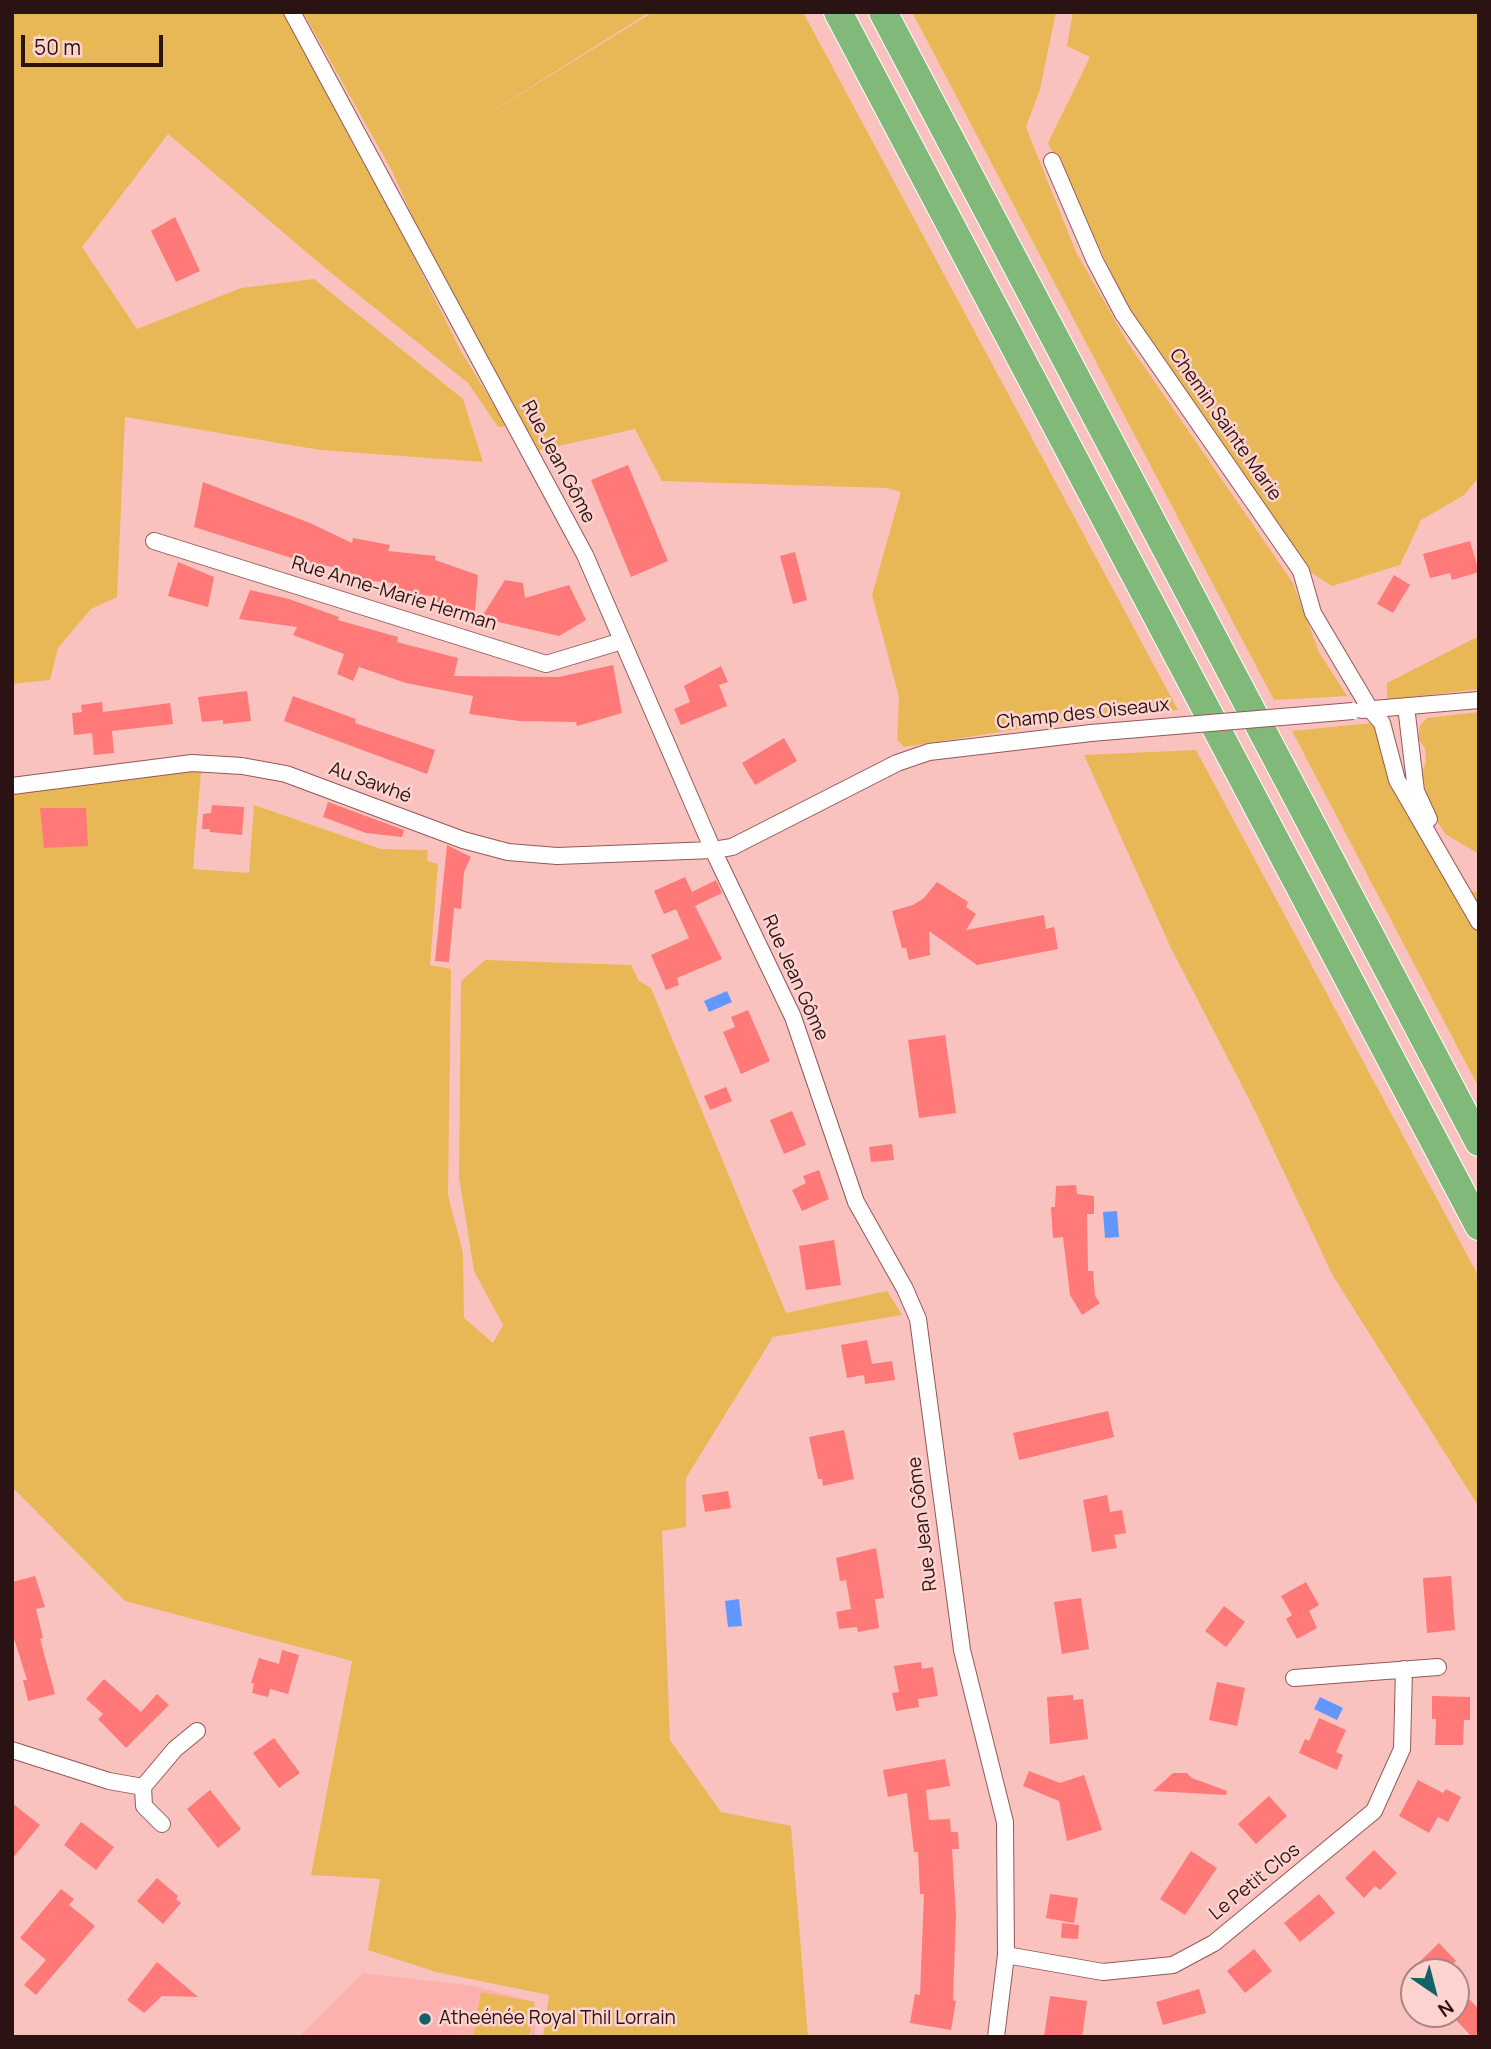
<!DOCTYPE html>
<meta charset="utf-8">
<style>
body{margin:0}
#map{position:relative;width:1491px;height:2049px;overflow:hidden;background:#f9c2bf;font-family:Manrope,sans-serif}
canvas{display:block}
.frame{position:absolute;inset:0;border:14px solid #2a1312;pointer-events:none}
.north{position:absolute;left:1400px;top:1958px;width:70px;height:70px;box-sizing:border-box;background:#fdd3d0;border:2px solid #a98684;border-radius:50%;rotate:145deg;font-size:19px;font-weight:700;line-height:28px;text-align:center;color:#2a1312}
.north::after{content:'';display:block;margin:auto;width:24px;height:32px;background:#126268;clip-path:polygon(50% 0,100% 100%,50% 72%,0 100%)}
.scale{position:absolute;left:21px;top:35px;width:142px;height:32px;box-sizing:border-box;border:4px solid #2a1312;border-top:0;padding-left:9px;font-size:21px;line-height:24px;white-space:nowrap;color:#2a1312;-webkit-text-stroke:5px #fdd3d0;paint-order:stroke}
</style>
<div id="map">
<canvas width="1491" height="2049"></canvas>
<div class="frame"></div>
<div class="north">N</div>
<div class="scale">50 m</div>
</div>
<script>
const context = document.querySelector('canvas').getContext('2d');
context.lineJoin = 'round';
function fill(path, color) { context.fillStyle = color; context.fill(path, 'evenodd'); }
const poly = rows => new Path2D(rows.map(r => 'M' + r).join(''));
function strokePath(path, color, width, dash) { context.strokeStyle = color; context.lineWidth = width; context.lineCap = dash ? 'butt' : 'round'; context.setLineDash(dash || []); context.stroke(path); }
function label(font, color, halo, rows, align = 'center') {
  context.font = font + ' Manrope,sans-serif'; context.lineWidth = 5; context.setLineDash([]); context.textBaseline = 'middle'; context.strokeStyle = halo; context.fillStyle = color; for (const [text, x, y, turn = 0] of rows) {
    context.save(); context.translate(x, y); context.rotate((+turn || 0) * Math.PI / 180); context.textAlign = isNaN(turn) ? turn : align; if (halo) context.strokeText(text, 0, 0); context.fillText(text, 0, 0); context.restore();
  }
}
fill(poly([
 [363,1973,474,1986,535,2002,535,2037,299,2037]
]), '#fdb1ae');
fill(poly([
 [12,12,284,12,378,186,462,353,507,426,498,427,468,383,325,268,168,134,82,247,137,329,241,288,314,279,463,399,483,462,320,450,125,417,117,597,91,609,58,648,50,680,12,684],
 [303,12,650,12,467,127,653,12,803,12,1178,710,1070,721,904,747,897,740,899,697,872,595,901,492,887,488,662,481,635,429,536,451,445,290,392,171],
 [912,12,1056,12,1040,89,1026,127,1076,252,1128,343,1293,583,1319,652,1347,696,1274,700],
 [1073,12,1479,12,1479,477,1464,495,1421,520,1400,565,1332,586,1293,561,1142,335,1048,143,1090,57,1067,46],
 [1479,636,1479,689,1387,700,1387,683],
 [1479,712,1479,854,1445,834,1432,813,1421,774,1426,762,1425,748,1418,739,1420,726,1427,718],
 [1372,723,1378,725,1452,890,1479,892,1479,1088,1292,731],
 [1196,750,1479,1277,1479,1507,1333,1276,1255,1111,1171,948,1084,755],
 [201,771,193,869,249,873,254,805,381,849,428,850,427,861,438,864,430,965,451,969,448,1195,463,1253,464,1318,493,1343,503,1325,474,1271,459,1177,461,981,485,960,631,965,639,981,651,988,786,1313,887,1291,902,1315,773,1337,686,1478,686,1527,662,1531,670,1740,721,1812,791,1826,808,2037,543,2037,549,1995,436,1972,368,1950,380,1879,311,1875,352,1661,125,1601,12,1487,12,789,30,785],
 [481,1992,535,2002,529,2037,473,2037]
]), '#e9b856');
fill(poly([
 [727,991,732,1002,709,1012,704,1001],
 [1117,1211,1119,1237,1105,1238,1103,1212],
 [739,1599,742,1626,728,1627,725,1601],
 [1320,1697,1343,1708,1337,1720,1314,1709]
]), '#6297ff');
fill(poly([
 [175,217,200,271,176,282,151,231],
 [628,465,668,561,631,577,591,480],
 [203,482,310,523,352,543,353,538,390,545,388,551,436,556,435,560,478,575,475,612,436,602,438,597,388,591,392,583,341,578,343,569,301,561,194,527],
 [1470,541,1479,572,1452,580,1450,573,1430,578,1423,554],
 [795,552,807,600,793,604,780,556],
 [178,562,214,577,208,607,168,596],
 [1394,575,1410,585,1393,613,1377,604],
 [505,580,523,583,525,598,569,585,586,620,559,636,481,618],
 [250,590,289,599,339,617,338,620,398,637,397,642,458,658,454,676,559,677,613,665,622,713,577,726,576,722,519,721,469,714,473,696,406,683,359,667,353,681,337,674,344,654,293,635,297,627,239,619],
 [721,666,728,682,719,685,727,706,681,725,674,709,690,702,684,686],
 [247,691,251,721,223,724,223,720,202,722,198,697],
 [293,696,356,719,355,723,435,750,427,774,284,721],
 [102,702,103,712,170,703,173,724,112,731,114,753,94,755,92,733,74,735,72,713,82,712,81,705],
 [784,738,797,761,755,785,742,763],
 [328,802,404,830,402,837,366,833,323,817],
 [212,805,244,807,242,835,210,832,210,829,202,829,203,814,211,813],
 [40,808,86,808,88,846,44,848],
 [447,845,471,857,464,872,461,909,454,908,449,962,435,961],
 [685,877,692,892,716,880,722,893,695,906,722,959,677,978,679,985,666,990,651,955,689,938,676,909,664,914,654,891],
 [937,882,968,902,966,907,976,914,966,930,1044,915,1046,929,1054,927,1058,949,977,965,929,931,930,955,909,960,906,948,902,948,892,911,913,905,924,898],
 [748,1010,770,1061,741,1074,723,1032,735,1027,731,1017],
 [945,1035,956,1113,919,1118,908,1040],
 [726,1087,732,1101,710,1110,704,1096],
 [792,1111,806,1145,784,1154,770,1120],
 [892,1144,894,1160,871,1162,869,1147],
 [819,1170,829,1199,802,1211,792,1190,806,1183,803,1176],
 [1076,1185,1077,1194,1094,1196,1094,1214,1087,1214,1088,1271,1093,1271,1095,1296,1100,1303,1082,1315,1070,1295,1063,1237,1053,1238,1051,1207,1055,1207,1056,1186],
 [834,1240,841,1285,806,1290,799,1246],
 [867,1340,872,1364,892,1361,895,1380,865,1384,864,1375,847,1378,841,1345],
 [1108,1411,1114,1437,1019,1460,1013,1433],
 [844,1430,854,1479,823,1486,822,1479,818,1479,809,1437],
 [728,1491,731,1508,705,1512,702,1495],
 [1107,1495,1110,1512,1122,1510,1126,1533,1114,1535,1117,1548,1092,1552,1083,1500],
 [876,1548,884,1598,875,1599,879,1628,858,1632,857,1627,839,1629,836,1612,851,1609,846,1580,840,1581,836,1558],
 [35,1576,45,1607,36,1609,43,1638,40,1639,55,1694,28,1701,23,1680,27,1680,12,1632,12,1582],
 [1451,1576,1455,1630,1427,1633,1423,1578],
 [1306,1582,1319,1605,1309,1611,1317,1628,1297,1639,1286,1619,1292,1615,1281,1596],
 [1081,1598,1089,1649,1062,1654,1054,1602],
 [1224,1606,1245,1622,1226,1647,1205,1631],
 [282,1650,299,1655,288,1694,270,1689,268,1697,252,1693,254,1684,251,1683,259,1658,279,1664],
 [921,1662,922,1669,933,1667,938,1696,918,1699,919,1707,896,1711,892,1693,899,1692,894,1666],
 [104,1679,141,1712,157,1694,169,1705,126,1748,98,1719,103,1714,86,1699],
 [1217,1682,1245,1688,1237,1726,1209,1720],
 [1073,1695,1073,1700,1083,1699,1088,1739,1050,1744,1047,1697],
 [1432,1696,1470,1697,1470,1720,1464,1720,1463,1745,1435,1745,1436,1719,1432,1719],
 [1319,1718,1346,1730,1336,1752,1343,1755,1337,1770,1299,1753,1305,1739,1309,1741],
 [274,1738,300,1773,279,1788,253,1753],
 [945,1759,950,1786,926,1790,929,1820,950,1819,951,1832,958,1832,959,1849,952,1849,956,1915,953,2000,956,2001,951,2030,910,2023,915,1994,920,1995,924,1894,920,1894,918,1852,914,1852,907,1793,888,1797,883,1770],
 [1029,1771,1060,1783,1084,1775,1102,1830,1067,1841,1059,1801,1023,1786],
 [1173,1773,1187,1773,1192,1778,1227,1791,1226,1795,1153,1791],
 [1418,1780,1443,1793,1446,1789,1461,1797,1448,1822,1438,1817,1429,1833,1399,1816],
 [210,1790,241,1829,218,1848,187,1809],
 [1269,1796,1287,1816,1256,1844,1238,1824],
 [12,1803,40,1825,12,1859],
 [81,1822,114,1847,96,1870,64,1845],
 [1374,1850,1397,1873,1380,1890,1375,1886,1364,1898,1345,1878],
 [1191,1851,1217,1868,1185,1915,1160,1899],
 [157,1878,178,1896,176,1899,181,1903,163,1924,137,1901],
 [61,1889,74,1899,69,1905,95,1926,36,1995,24,1985,46,1960,20,1938],
 [1050,1894,1078,1898,1074,1923,1046,1918],
 [1319,1894,1335,1913,1300,1942,1284,1923],
 [1062,1923,1079,1925,1078,1939,1061,1938],
 [1439,1943,1456,1961,1444,1972,1409,1972],
 [1254,1949,1272,1971,1245,1993,1227,1971],
 [157,1962,198,1997,162,1996,144,2013,127,2000],
 [1199,1989,1206,2013,1163,2025,1156,2002],
 [1050,1996,1087,2001,1082,2037,1044,2037],
 [1466,1996,1479,2009,1479,2037,1472,2037,1456,2020,1456,2006]
]), '#fe7978');
const minor = poly([
 [292,12,585,555,713,850,793,1017,856,1202,905,1289,918,1319,962,1650,1005,1822,1006,1955,996,2037],
 [1052,161,1095,261,1123,314,1301,571,1313,613,1370,709,1382,723,1397,780,1479,922],
 [154,541,546,664,622,641],
 [1406,706,1416,791,1429,819],
 [1362,710,1479,700],
 [12,786,192,763,242,766,286,774,463,840,508,852,557,856,713,850,732,847,897,763,929,752,1091,733],
 [1294,1678,1438,1667],
 [12,1750,109,1781,143,1787,175,1749,197,1731],
 [143,1787,144,1806,162,1824],
 [1006,1955,1103,1972,1173,1965,1214,1943,1374,1811,1402,1749,1404,1669]
]);
const motorway = poly([
 [838,12,1479,1226],
 [883,12,1479,1142]
]);
strokePath(minor, '#935856', 18);
strokePath(motorway, '#fff', 30);
strokePath(minor, '#fff', 16);
strokePath(motorway, '#81b97b', 28);
const minorBridge = poly([
 [1091,733,1353,711]
]);
strokePath(minorBridge, '#935856', 18, []);
strokePath(minorBridge, '#fff', 16);
for (const [x, y, r, color] of [
 [425,2019,7,"#126268"]
]) { const dot = new Path2D(); dot.arc(x, y, r, 0, 2 * Math.PI); context.fillStyle = color; context.fill(dot); strokePath(dot, '#fdd3d0', 2.5); }
label('19px', '#2a1312', '#fdd3d0', [
 ["Chemin Sainte Marie",1225,425,55],
 ["Rue Jean Gôme",558,462,62],
 ["Rue Anne-Marie Herman",394,594,17],
 ["Champ des Oiseaux",1083,714,-6],
 ["Au Sawhé",370,783,20],
 ["Rue Jean Gôme",795,978,66],
 ["Rue Jean Gôme",923,1524,-97],
 ["Le Petit Clos",1255,1882,-39]
]);
label('19px', '#2a1312', '#fdd3d0', [
 ["Atheénée Royal Thil Lorrain",439,2019]
], 'left');
</script>
